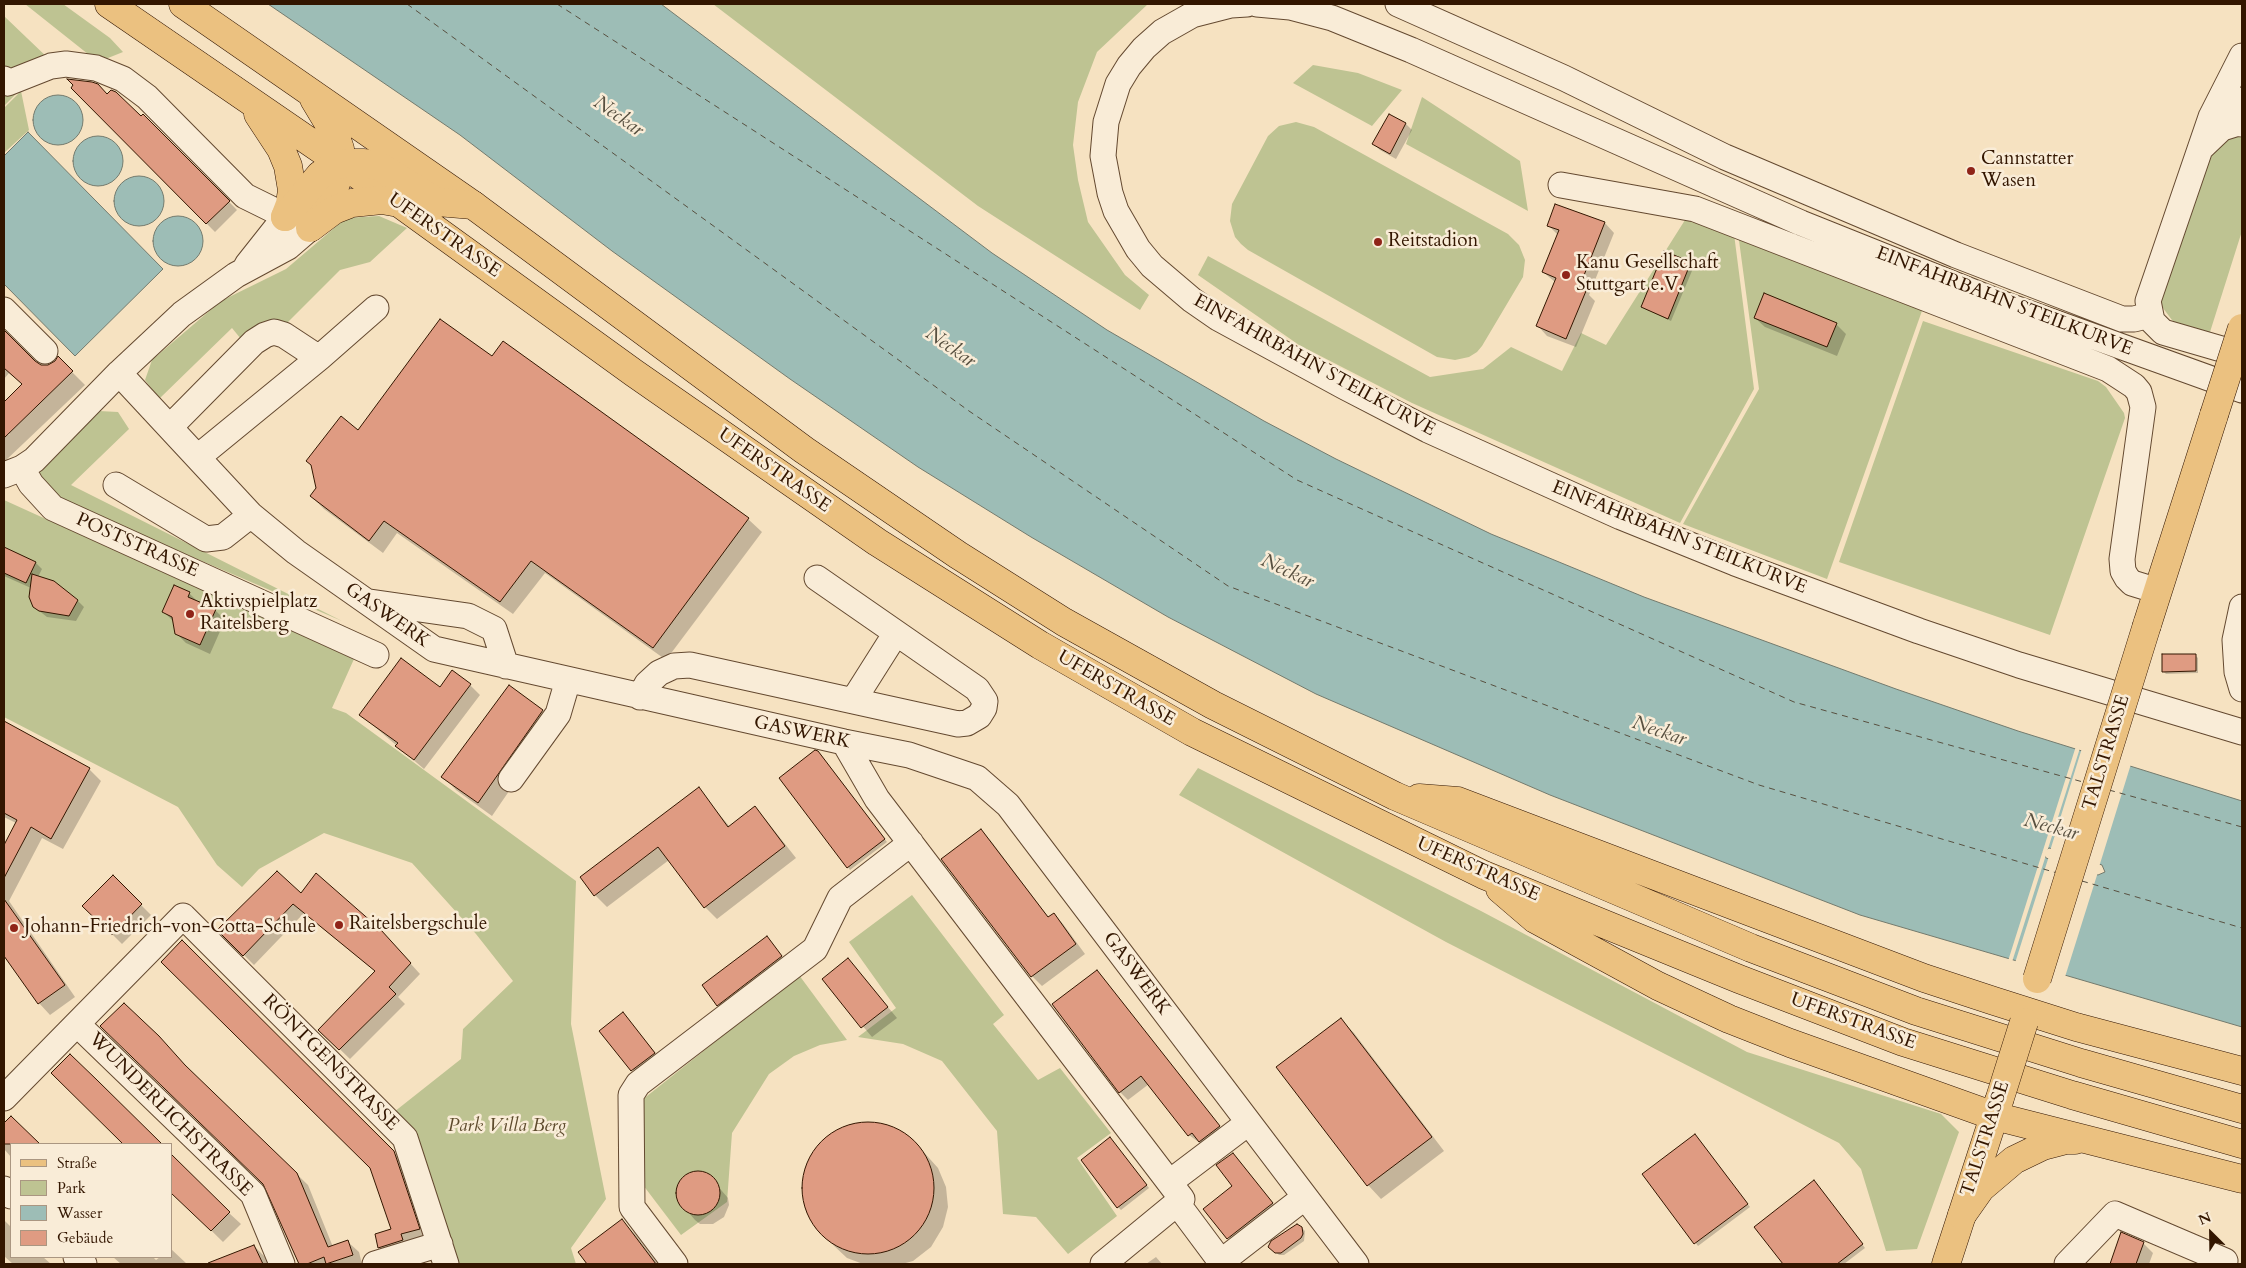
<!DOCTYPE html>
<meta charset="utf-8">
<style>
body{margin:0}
#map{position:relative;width:2246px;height:1268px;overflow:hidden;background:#f6e2c1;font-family:Cardo,serif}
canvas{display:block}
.frame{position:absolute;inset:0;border:5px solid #331600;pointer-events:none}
.legend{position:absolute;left:10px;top:1143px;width:162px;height:115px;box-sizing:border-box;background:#f9ecd7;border:1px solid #aa9681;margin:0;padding:6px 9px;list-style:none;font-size:15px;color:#331600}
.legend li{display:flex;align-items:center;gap:10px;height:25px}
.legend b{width:25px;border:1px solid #aa9681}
.north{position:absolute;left:2186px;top:1208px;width:50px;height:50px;-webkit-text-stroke:4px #f9ecd7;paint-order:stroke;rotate:337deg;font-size:14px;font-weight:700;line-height:20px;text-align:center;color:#331600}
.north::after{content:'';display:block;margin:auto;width:18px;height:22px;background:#331600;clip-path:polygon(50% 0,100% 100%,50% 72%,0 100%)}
</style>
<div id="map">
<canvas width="2246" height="1268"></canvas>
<div class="frame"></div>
<ul class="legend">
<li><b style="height:6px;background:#ebc180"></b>Straße</li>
<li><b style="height:14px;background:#bec392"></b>Park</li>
<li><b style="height:14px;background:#9dbdb6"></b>Wasser</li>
<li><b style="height:14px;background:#df9b82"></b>Gebäude</li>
</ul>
<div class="north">N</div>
</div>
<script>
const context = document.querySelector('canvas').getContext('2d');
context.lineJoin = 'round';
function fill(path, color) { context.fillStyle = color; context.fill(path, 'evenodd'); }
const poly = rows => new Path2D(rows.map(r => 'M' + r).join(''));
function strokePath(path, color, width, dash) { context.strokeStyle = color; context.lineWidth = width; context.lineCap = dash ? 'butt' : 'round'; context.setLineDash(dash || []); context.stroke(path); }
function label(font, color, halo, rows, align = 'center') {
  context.font = font + ' Cardo,serif'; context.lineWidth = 5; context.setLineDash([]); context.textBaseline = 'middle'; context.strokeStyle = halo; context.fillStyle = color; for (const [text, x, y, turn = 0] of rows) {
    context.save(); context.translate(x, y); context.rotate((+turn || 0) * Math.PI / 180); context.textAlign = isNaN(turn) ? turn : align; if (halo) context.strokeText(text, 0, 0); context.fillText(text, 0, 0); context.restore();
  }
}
fill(poly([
 [25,4,63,4,110,38,123,52,98,62],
 [713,4,1148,4,1097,52,1078,102,1073,145,1078,180,1088,222,1125,275,1149,295,1140,310,978,206],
 [4,16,50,60,4,106],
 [1313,65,1358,73,1402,90,1372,126,1293,83],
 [21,91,29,130,4,153,4,108],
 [1422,97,1520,161,1528,211,1406,144],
 [1296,122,1314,127,1508,234,1519,245,1525,260,1523,277,1482,346,1477,352,1469,357,1455,360,1437,357,1248,250,1241,244,1235,237,1230,221,1232,204,1268,136,1279,126],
 [2242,133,2242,231,2210,332,2177,324,2172,320,2163,308,2161,300,2214,144],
 [379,216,407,228,370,262,340,270,288,322,267,324,245,344,232,328,159,399,145,380,152,360,221,301,286,269,346,218],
 [1685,220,1734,234,1754,389,1680,523,1412,403,1299,345,1198,275,1208,256,1430,377,1483,369,1511,347,1562,371,1581,333,1606,345],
 [1738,233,1923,308,1827,579,1683,524,1759,389],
 [1923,321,2098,381,2106,387,2124,413,2125,418,2050,635,1839,562],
 [99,411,118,412,129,429,71,485,342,621,57,499,40,486,39,469],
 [4,500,354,659,332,708,346,713,576,881,571,1024,606,1199,571,1248,576,1264,456,1264,394,1112,461,1059,463,1029,513,981,476,934,412,863,324,833,259,869,242,887,217,865,178,807,4,717],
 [1198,768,1481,911,1747,1052,1941,1114,1959,1132,1917,1249,1886,1251,1861,1169,1839,1143,1446,942,1179,795],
 [912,895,1004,1015,993,1024,1038,1080,1060,1068,1111,1133,1077,1158,1117,1216,1068,1254,1036,1217,1003,1214,997,1131,942,1061,903,1044,858,1037,896,1008,849,942],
 [799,975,847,1040,820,1045,794,1056,769,1074,732,1133,727,1202,681,1235,643,1185,642,1100]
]), '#bec392');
const water = poly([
 [268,4,661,4,992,253,1107,330,1264,421,1336,459,1491,534,1644,597,1896,689,2018,731,2242,801,2242,1027,1860,915,1550,795,1316,694,1168,617,1031,537,918,467,790,379,612,251,460,135,268,4],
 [2049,848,2102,865,2105,872,2098,875,2046,858,2043,852,2049,848],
 '33 120a25 25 0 1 1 50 0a25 25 0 1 1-50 0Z',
 [28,132,163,269,75,356,4,284,4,156,28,132],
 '73 161a25 25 0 1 1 50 0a25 25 0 1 1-50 0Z',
 '114 201a25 25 0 1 1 50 0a25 25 0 1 1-50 0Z',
 '153 241a25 25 0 1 1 50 0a25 25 0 1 1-50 0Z'
]);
fill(water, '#9dbdb6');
strokePath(water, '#737a6d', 1);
fill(poly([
 [2076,746,2080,748,2012,962,2008,961],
 [2082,748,2131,764,2099,867,2050,851],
 [2049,856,2098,872,2065,977,2015,963]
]), '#f6e2c1');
fill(poly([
 [72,88,107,96,141,118,143,115,237,210,215,232],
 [1390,115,1406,124,1412,130,1396,159,1380,150,1374,144],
 [1590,217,1605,223,1614,233,1589,295,1595,301,1576,347,1547,336,1538,326,1555,282,1543,272,1558,235,1548,225],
 [1665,253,1694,266,1671,321,1642,307],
 [1755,318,1836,324,1846,334,1837,356,1765,327],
 [4,330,34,362,40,366,49,366,56,362,58,358,85,385,4,462,4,433,10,435,4,429,4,404,23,385,9,373,4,379],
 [503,343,748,519,762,532,666,660,545,573,513,614,397,533,383,553,324,509,311,496,317,488,313,466,358,431,492,358],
 [4,548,36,563,42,569,38,577,78,601,84,607,76,621,47,617,34,607,31,588,4,576],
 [189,593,199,603,215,610,225,620,210,654,186,643,176,633,174,622,164,612],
 [2195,655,2198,658,2198,673,2166,674,2163,671],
 [470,685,480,695,424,769,361,715,440,689],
 [542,711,555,724,492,816,456,790,443,776],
 [4,722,89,769,101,781,63,849,42,838,9,901,75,997,50,1015,39,1003,4,954,4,848,16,823,4,817],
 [821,755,887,842,850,870,848,867],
 [698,789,730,827,755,808,766,820,796,858,717,919,705,907,669,860,607,907,595,895],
 [981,831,991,841,1049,918,1054,914,1063,924,1085,954,1042,986,1032,976],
 [113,877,151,915,122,944,84,906],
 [301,895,391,942,420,974,398,997,405,1004,350,1059,320,1030,376,972,304,913,254,965,219,930],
 [767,938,791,967,728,1015,718,1005],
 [182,942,403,1162,428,1239,389,1257,379,1247,392,1229,371,1168],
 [848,959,897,1018,872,1037,823,979],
 [1097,971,1227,1135,1208,1149,1189,1135,1149,1084,1128,1100,1120,1092],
 [623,1014,664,1063,642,1080,601,1032],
 [1341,1020,1354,1033,1444,1151,1381,1199,1368,1185],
 [193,1074,308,1185,333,1247,348,1242,359,1252,362,1264,300,1264,267,1188],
 [11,1118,38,1144,11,1144,11,1157,4,1149,4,1125],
 [873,1123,893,1128,911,1138,938,1168,946,1187,948,1207,943,1227,931,1247,913,1261,902,1264,863,1264,847,1258,816,1229,806,1209,803,1186,807,1164,818,1146,834,1133,853,1125],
 [1698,1138,1750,1207,1698,1246,1644,1174],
 [1113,1142,1149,1188,1121,1210,1118,1207],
 [1233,1154,1281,1213,1238,1247,1205,1209,1233,1186],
 [695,1173,709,1176,728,1198,729,1205,724,1217,713,1224,700,1224,695,1220,677,1199,677,1192,682,1180],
 [1817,1185,1865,1248,1844,1264,1785,1264,1756,1227],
 [171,1191,229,1213,241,1224,223,1242],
 [4,1220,11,1227,11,1257,43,1257,51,1264,13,1264,4,1256],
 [622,1221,635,1234,658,1264,589,1264,580,1252],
 [1302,1228,1305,1231,1304,1241,1284,1255,1279,1255,1270,1247],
 [2122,1234,2143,1243,2153,1253,2149,1264,2111,1264],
 [254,1246,272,1264,209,1264],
 [171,1249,187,1264,121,1264,113,1257,153,1257,156,1260,160,1257,171,1257],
 [1156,1257,1162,1264,1146,1264]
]), '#0003');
strokePath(poly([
 [407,4,969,411,1228,586,1759,785,2057,873],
 [557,4,1297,480,1794,702,2083,782],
 [2109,790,2242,827],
 [2082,881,2242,928]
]), '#585040', 1, [6, 5]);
const building = poly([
 [67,79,92,82,98,84,107,94,111,90,116,92,141,116,143,114,230,201,206,224,71,88,73,85,67,79],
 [1389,114,1406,123,1390,154,1372,144,1389,114],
 [1555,204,1605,222,1579,288,1586,291,1566,339,1536,326,1556,278,1542,272,1559,230,1547,226,1555,204],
 [1664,251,1691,262,1668,319,1641,307,1664,251],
 [1764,293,1837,323,1827,347,1754,318,1764,293],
 [440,319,492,356,503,341,749,518,653,648,531,561,500,602,384,521,369,541,310,496,316,488,311,465,306,461,341,416,358,430,440,319],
 [4,330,35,361,41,365,48,365,55,361,58,356,73,371,4,438,4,402,22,384,4,368,4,330],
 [4,547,36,562,26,583,4,573,4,547],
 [32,574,54,581,78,600,69,616,39,611,33,607,29,597,32,574],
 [174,585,190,592,188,597,216,609,200,645,175,634,172,617,162,612,174,585],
 [2162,654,2196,654,2196,671,2162,672,2162,654],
 [401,658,440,687,452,670,471,684,414,760,395,746,398,743,359,715,401,658],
 [509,685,543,710,478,803,441,777,509,685],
 [4,721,90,768,51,839,31,827,4,878,4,845,17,820,4,813,4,721],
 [815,750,818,751,885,839,847,868,779,778,815,750],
 [699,787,728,827,755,806,785,846,704,908,658,847,594,896,580,877,699,787],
 [981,829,1048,917,1054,913,1076,944,1031,977,941,859,981,829],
 [277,871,301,893,316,873,381,930,411,963,389,987,396,994,339,1050,318,1030,375,971,293,904,243,956,217,930,277,871],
 [113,875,142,904,112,935,82,906,113,875],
 [4,899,65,985,38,1004,4,956,4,899],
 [767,936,782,956,717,1006,702,985,767,936],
 [182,940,394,1151,420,1229,401,1234,403,1240,378,1248,375,1234,391,1229,370,1168,161,962,182,940],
 [848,958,888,1007,861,1028,822,979,848,958],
 [1097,970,1220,1126,1199,1142,1192,1133,1188,1136,1141,1076,1119,1093,1052,1004,1097,970],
 [124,1003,159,1036,185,1065,297,1173,328,1247,348,1240,353,1255,326,1264,324,1257,307,1264,299,1264,263,1184,100,1026,124,1003],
 [623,1012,655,1053,631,1071,599,1031,623,1012],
 [1341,1018,1432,1137,1367,1186,1276,1067,1341,1018],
 [70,1054,97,1080,162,1144,123,1144,51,1073,70,1054],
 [11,1116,40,1144,4,1144,4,1123,11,1116],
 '802 1188a66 66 0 1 1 132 0a66 66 0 1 1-132 0Z',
 [1695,1134,1748,1204,1694,1244,1642,1174,1695,1134],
 [1110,1137,1147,1185,1117,1208,1081,1160,1110,1137],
 [1233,1153,1273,1203,1227,1239,1203,1209,1232,1186,1216,1165,1233,1153],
 [171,1154,230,1212,211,1231,171,1193,171,1154],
 '676 1193a22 22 0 1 1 44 0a22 22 0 1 1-44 0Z',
 [1814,1180,1863,1244,1837,1264,1783,1264,1754,1227,1814,1180],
 [622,1219,656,1264,587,1264,578,1252,622,1219],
 [1297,1224,1302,1227,1303,1234,1301,1238,1281,1253,1275,1253,1268,1247,1271,1241,1297,1224],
 [2121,1232,2144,1242,2136,1264,2110,1264,2121,1232],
 [254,1245,263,1264,208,1264,208,1263,254,1245]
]);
fill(building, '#df9b82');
strokePath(building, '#331600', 1);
const minor = poly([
 [1247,4,1231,5,1192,15,1162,32,1144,48,1129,66,1118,84,1106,122,1103,156,1110,193,1116,211,1138,249,1152,266,1192,300,1218,318,1345,387,1428,430,1621,517,1735,563,1919,631,2019,665,2242,732],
 [1257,4,1290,7,1332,18,1411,50,1801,223,2006,305,2242,390],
 [1398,4,1564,78,1725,157,1956,255,2122,319,2134,319,2150,315],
 [2242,56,2211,117,2148,301,2152,321,2163,332,2242,355],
 [4,79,8,83,51,66,66,64,96,68,123,79,147,97,245,196,310,228,288,247,236,275,182,314,119,373,34,460,22,468,4,475],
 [2211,117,2224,106,2242,100],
 [2201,148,2222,128,2238,123,2242,124],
 [1561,185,1695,209,2108,369,2134,386,2139,392,2143,407,2122,559,2123,571,2127,578,2132,583,2158,591],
 [247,265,285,217],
 [4,310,45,351],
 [119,373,251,515,296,552,434,649,844,742,909,755,977,778,1008,805,1356,1264],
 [170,427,254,342,265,335,274,332,284,335,319,358,376,308],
 [198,457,319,358],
 [22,468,31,484,53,508,376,655],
 [116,485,206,539,223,537,251,515],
 [370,602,468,616,494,629,506,666],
 [2242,607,2235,640,2237,672,2242,689],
 [640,697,647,684,659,673,674,666,690,665,958,724,967,723,979,716,984,708,985,701,977,689,817,578],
 [853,701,896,633],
 [844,742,877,799,1182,1199,1103,1264],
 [511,779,558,714,568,680],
 [77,1024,253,1194,282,1264],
 [4,1098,183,916,405,1138,446,1264],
 [1170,1182,1248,1123],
 [4,1189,11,1196],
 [1177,1203,1221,1262,1305,1197],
 [76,1257,84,1264],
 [375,1264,440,1244],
 [675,1264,632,1207,631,1095,638,1084,815,949,840,898,911,843],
 [2067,1264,2115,1214,2225,1261,2223,1264]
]);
const major = poly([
 [109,4,399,203],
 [183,4,473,205],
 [258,114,281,149,288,166,292,190,290,204,285,217],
 [311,227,331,197,339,175,341,163,340,149,335,134,314,99],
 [2147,625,2214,415],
 [1946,1264,1999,1101]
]);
const highway = poly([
 [285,217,320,175,333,166,348,163,364,163,381,167,437,202,473,205,804,450,958,555,1064,622,1213,705,1395,796,1751,948,1916,1011,2081,1063,2242,1109],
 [310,228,334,210,352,203,382,200,399,203,634,373,877,542,1040,645,1192,732,1484,875,1739,979,1903,1042,2072,1095,2242,1144],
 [1419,798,1458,801,1924,978,1994,1001,2076,1027,2242,1071],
 [1500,889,1535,919,1658,986,1729,1019,1790,1043,1994,1116,2242,1179],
 [1962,1215,1981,1188,2014,1160,2043,1146,2066,1140,2075,1140]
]);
strokePath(minor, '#644930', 27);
strokePath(major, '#331600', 29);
strokePath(highway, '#331600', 29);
strokePath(minor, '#f9ecd7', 25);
strokePath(major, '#ebc180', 28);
strokePath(highway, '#ebc180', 28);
const majorBridge = poly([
 [2214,415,2242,328],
 [2037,979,2147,625],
 [1999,1101,2024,1022]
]);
strokePath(majorBridge, '#331600', 29, []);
strokePath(majorBridge, '#ebc180', 28);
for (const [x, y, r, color] of [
 [1971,171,5,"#8f2418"],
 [1378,242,5,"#8f2418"],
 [1566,275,5,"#8f2418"],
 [190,614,5,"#8f2418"],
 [339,925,5,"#8f2418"],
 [14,928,5,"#8f2418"]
]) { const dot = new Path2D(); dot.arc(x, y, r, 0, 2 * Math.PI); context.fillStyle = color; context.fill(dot); strokePath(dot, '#f9ecd7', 2); }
label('19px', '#331600', '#f9ecd7', [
 ["Cannstatter",1981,160],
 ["Wasen",1981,182],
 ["Reitstadion",1388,242],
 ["Kanu Gesellschaft",1576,264],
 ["Stuttgart e.V.",1576,286],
 ["Aktivspielplatz",200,603],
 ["Raitelsberg",200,625],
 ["Raitelsbergschule",349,925],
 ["Johann-Friedrich-von-Cotta-Schule",24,928]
], 'left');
label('19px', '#331600', '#f9ecd7', [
 ["UFERSTRASSE",444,236,35],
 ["EINFAHRBAHN STEILKURVE",2004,302,21],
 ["EINFAHRBAHN STEILKURVE",1314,366,29],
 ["UFERSTRASSE",774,471,35],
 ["EINFAHRBAHN STEILKURVE",1679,538,22],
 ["POSTSTRASSE",137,546,24],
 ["GASWERK",387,616,35],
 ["UFERSTRASSE",1116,689,30],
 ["GASWERK",802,733,12],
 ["TALSTRASSE",2107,753,-73],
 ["UFERSTRASSE",1478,870,24],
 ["GASWERK",1136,974,53],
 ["UFERSTRASSE",1853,1022,20],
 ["RÖNTGENSTRASSE",330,1063,45],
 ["WUNDERLICHSTRASSE",170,1115,45],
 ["TALSTRASSE",1986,1139,-72]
]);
label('italic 19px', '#5d4a2c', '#f9ecd7', [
 ["Park Villa Berg",507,1127]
]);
label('italic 20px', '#585040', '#f9ecd7', [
 ["Neckar",618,117,35],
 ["Neckar",950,348,35],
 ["Neckar",1287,572,25],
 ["Neckar",1659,732,19],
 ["Neckar",2051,828,15]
]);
</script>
